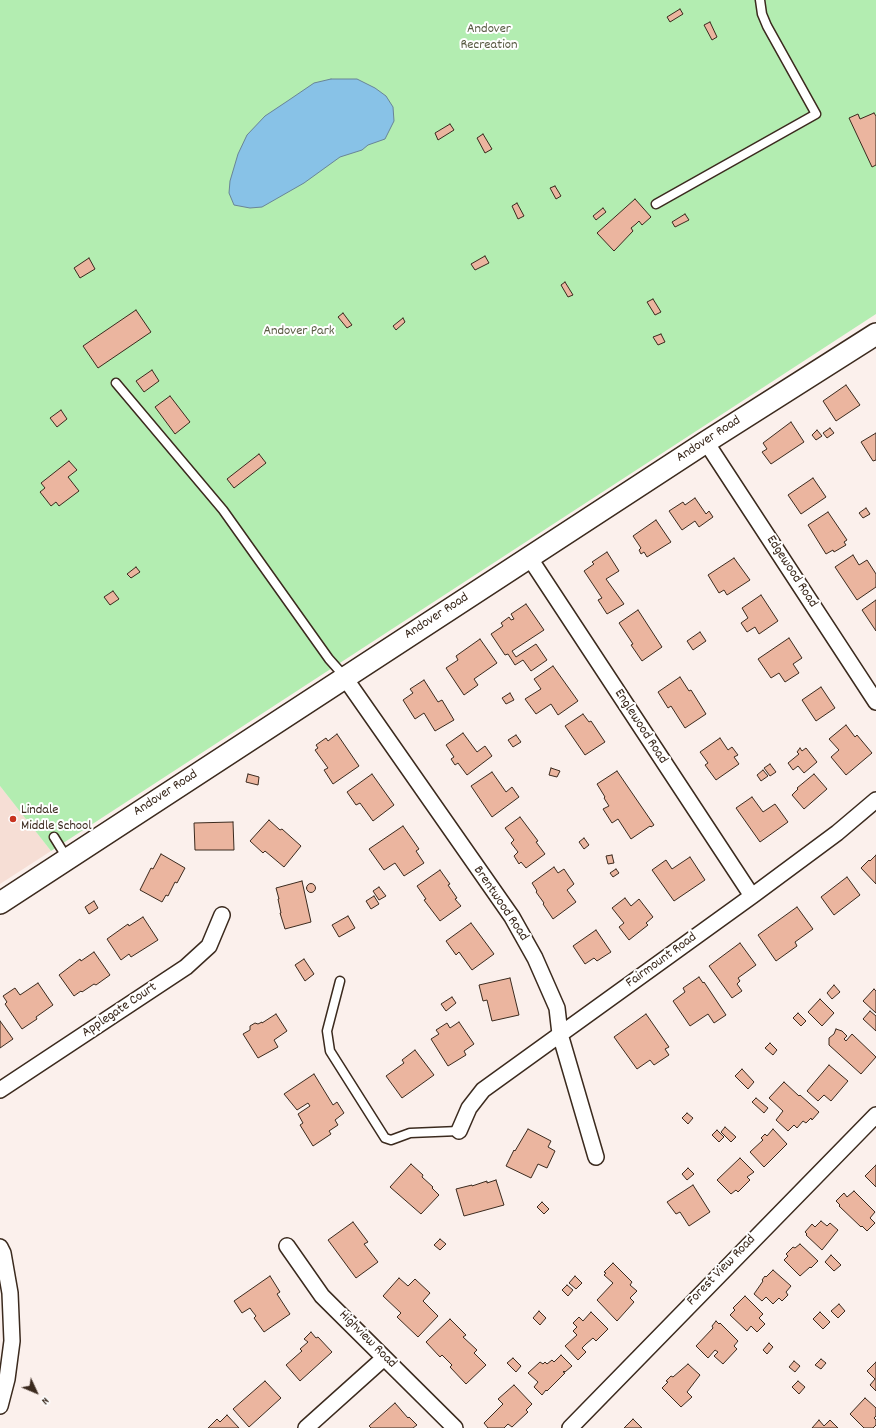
<!DOCTYPE html>
<style>
body{margin:0}
#map{position:relative;width:876px;height:1428px;overflow:hidden;background:#fbf0ec;font-family:Dekko,sans-serif}
canvas{display:block}
.north{position:absolute;left:16px;top:1372px;width:40px;height:40px;-webkit-text-stroke:3px #fff;paint-order:stroke;rotate:134deg;font-size:11px;font-weight:700;line-height:16px;text-align:center;color:#3b2a1e}
.north::after{content:'';display:block;margin:auto;width:14px;height:18px;background:#3b2a1e;clip-path:polygon(50% 0,100% 100%,50% 72%,0 100%)}
</style>
<div id="map">
<canvas width="876" height="1428"></canvas>
<div class="north">N</div>
</div>
<script>
const context = document.querySelector('canvas').getContext('2d');
context.lineJoin = 'round';
function fill(path, color) { context.fillStyle = color; context.fill(path, 'evenodd'); }
const poly = rows => new Path2D(rows.map(r => 'M' + r).join(''));
function strokePath(path, color, width, dash) { context.strokeStyle = color; context.lineWidth = width; context.lineCap = dash ? 'butt' : 'round'; context.setLineDash(dash || []); context.stroke(path); }
function label(font, color, halo, rows, align = 'center') {
  context.font = font + ' Dekko,sans-serif'; context.lineWidth = 4; context.setLineDash([]); context.textBaseline = 'middle'; context.strokeStyle = halo; context.fillStyle = color; for (const [text, x, y, turn = 0] of rows) {
    context.save(); context.translate(x, y); context.rotate((+turn || 0) * Math.PI / 180); context.textAlign = isNaN(turn) ? turn : align; if (halo) context.strokeText(text, 0, 0); context.fillText(text, 0, 0); context.restore();
  }
}
fill(poly([
 [0,786,51,851,0,884]
]), '#f6ded5');
fill(poly([
 [0,0,876,0,876,314,51,851,0,786]
]), '#b3edb1');
const water = poly([
 [331,79,357,79,375,88,386,96,393,107,394,121,385,139,368,145,362,150,340,157,304,183,262,207,250,208,234,205,229,193,230,181,238,154,247,135,265,116,289,100,314,83,331,79]
]);
fill(water, '#88c2e7');
strokePath(water, '#698597', 1);
const building = poly([
 [680,9,683,14,670,22,667,17,680,9],
 [710,22,717,37,712,40,704,25,710,22],
 [874,113,876,116,876,165,872,167,849,118,858,114,860,119,874,113],
 [450,124,454,130,438,140,435,133,450,124],
 [483,134,492,149,485,153,477,138,483,134],
 [555,186,561,196,556,199,550,188,555,186],
 [635,199,651,217,642,225,639,221,636,224,631,228,633,231,614,251,597,233,635,199],
 [517,203,524,216,518,219,512,206,517,203],
 [603,208,606,212,596,220,593,216,603,208],
 [685,214,689,220,675,227,672,222,685,214],
 [485,256,489,263,475,270,471,264,485,256],
 [89,258,95,269,80,278,74,268,89,258],
 [565,282,573,295,568,297,561,285,565,282],
 [653,299,661,312,655,315,647,302,653,299],
 [136,310,151,332,98,368,83,346,136,310],
 [343,313,352,325,347,328,338,317,343,313],
 [403,318,405,322,396,330,393,326,403,318],
 [661,334,665,342,658,345,653,337,661,334],
 [152,370,159,381,144,392,136,381,152,370],
 [846,385,860,405,836,421,823,401,846,385],
 [170,396,190,422,175,434,155,407,170,396],
 [61,410,67,419,57,427,50,418,61,410],
 [791,422,804,442,771,464,762,452,767,449,763,443,791,422],
 [830,428,834,433,827,438,823,433,830,428],
 [817,430,822,436,816,440,812,435,817,430],
 [876,433,876,460,873,461,861,442,876,433],
 [259,454,266,463,234,488,227,479,259,454],
 [69,461,77,470,68,477,79,491,59,506,56,502,51,506,40,492,45,488,41,483,69,461],
 [813,478,826,497,801,514,788,495,813,478],
 [695,498,706,514,709,511,713,517,699,527,695,521,682,530,669,511,683,502,685,505,695,498],
 [866,508,870,514,863,518,859,513,866,508],
 [828,512,847,540,844,542,846,545,834,552,833,550,826,554,808,525,828,512],
 [656,520,671,542,647,557,644,552,641,554,639,550,641,548,633,536,656,520],
 [607,552,619,571,606,579,624,604,607,614,598,600,602,598,584,571,594,564,592,562,607,552],
 [853,555,859,565,867,560,876,574,876,587,857,600,835,567,853,555],
 [734,558,750,580,727,595,724,590,719,593,708,575,734,558],
 [136,567,140,572,131,578,127,574,136,567],
 [113,591,119,599,110,605,104,597,113,591],
 [761,595,778,621,759,634,755,627,747,632,741,623,748,618,742,608,761,595],
 [876,600,876,631,862,610,876,600],
 [526,604,544,630,512,651,516,657,536,644,547,660,531,671,523,660,515,665,508,654,505,655,491,634,503,626,501,623,509,617,511,620,514,619,511,614,526,604],
 [638,610,662,647,642,661,631,645,633,644,619,623,638,610],
 [700,632,706,641,693,650,687,641,700,632],
 [789,638,802,658,793,664,799,673,785,682,779,673,771,678,758,659,789,638],
 [480,639,497,663,474,679,478,685,464,695,446,668,458,660,456,656,480,639],
 [553,666,578,701,558,715,551,704,536,714,525,699,541,689,534,679,553,666],
 [680,677,689,691,691,690,706,714,685,728,671,706,668,708,658,692,680,677],
 [424,680,438,702,442,700,454,720,435,731,424,713,415,719,403,700,413,693,410,689,424,680],
 [821,687,835,708,816,721,802,700,821,687],
 [510,693,514,700,506,704,502,698,510,693],
 [583,714,589,722,591,721,605,742,585,755,565,726,583,714],
 [846,725,855,737,857,735,872,753,846,775,831,757,839,750,829,739,846,725],
 [463,733,477,752,485,746,492,756,467,775,458,763,455,765,451,759,454,757,446,745,463,733],
 [337,734,359,766,333,784,324,770,328,768,315,750,318,748,316,745,326,738,328,741,337,734],
 [516,735,521,742,513,747,508,740,516,735],
 [720,738,728,750,732,747,738,755,734,757,739,764,716,780,705,765,708,763,700,752,720,738],
 [800,748,802,751,806,748,817,762,804,773,798,766,793,770,788,763,799,754,797,752,800,748],
 [770,764,776,772,770,776,764,768,770,764],
 [551,768,560,771,557,777,549,775,551,768],
 [763,770,768,776,761,781,757,775,763,770],
 [617,771,654,825,651,827,650,826,631,839,618,819,612,823,603,809,609,806,604,798,605,797,597,784,617,771],
 [492,772,506,792,512,787,519,797,492,817,471,786,492,772],
 [248,774,259,777,258,785,246,782,248,774],
 [372,774,394,805,373,821,360,803,356,805,347,792,372,774],
 [814,774,827,789,804,809,792,795,798,789,797,788,814,774],
 [752,797,763,812,775,804,788,822,760,842,736,808,752,797],
 [520,817,538,841,536,842,545,854,526,868,521,862,519,864,514,856,518,852,511,843,514,840,505,828,520,817],
 [269,820,280,830,282,829,301,846,284,867,265,851,263,853,250,841,269,820],
 [233,822,234,850,195,850,194,823,233,822],
 [403,826,419,849,416,851,424,863,404,876,395,863,384,870,369,849,403,826],
 [584,838,589,845,584,849,579,842,584,838],
 [161,854,185,868,177,883,175,882,168,896,166,895,162,902,140,890,151,868,153,869,161,854],
 [612,855,614,863,608,864,606,856,612,855],
 [876,855,876,884,861,868,869,860,870,861,876,855],
 [690,857,705,880,674,901,652,870,666,860,672,869,690,857],
 [554,867,558,873,564,869,574,884,567,890,576,902,553,919,543,904,544,903,536,892,537,891,532,883,554,867],
 [616,869,619,873,613,877,610,873,616,869],
 [440,870,450,884,448,885,457,898,455,899,461,906,440,921,424,900,426,899,417,886,440,870],
 [847,877,860,895,834,915,821,897,847,877],
 [302,881,311,922,285,929,280,913,281,913,278,899,279,899,276,888,302,881],
 '306.5 888a4.5 4.5 0 1 1 9 0a4.5 4.5 0 1 1-9 0Z',
 [379,887,386,896,379,900,373,891,379,887],
 [374,896,379,904,371,909,366,901,374,896],
 [625,898,631,906,639,899,653,917,646,923,648,925,629,940,619,927,624,923,612,908,625,898],
 [94,901,98,908,89,914,85,907,94,901],
 [797,907,813,929,795,942,797,946,776,961,758,935,797,907],
 [348,916,355,928,339,937,332,925,348,916],
 [143,917,158,940,131,957,129,954,121,960,107,939,128,924,129,926,143,917],
 [471,923,494,954,472,970,459,952,456,955,446,941,471,923],
 [596,930,611,952,597,961,594,958,585,964,573,946,596,930],
 [740,943,756,965,738,978,740,981,737,984,742,991,732,998,709,966,740,943],
 [94,952,110,975,96,985,94,984,82,992,81,991,74,996,59,975,80,959,81,961,94,952],
 [304,959,314,974,305,981,295,965,304,959],
 [699,977,703,983,704,982,726,1015,714,1023,708,1014,690,1026,673,1001,685,992,683,988,699,977],
 [510,978,519,1015,492,1021,487,1000,483,1001,479,985,510,978],
 [38,983,53,1005,36,1017,37,1019,22,1029,5,1004,7,1002,3,996,15,988,20,995,38,983],
 [834,985,840,992,832,999,827,993,834,985],
 [874,989,876,991,876,1013,863,1001,874,989],
 [452,997,456,1003,446,1011,441,1004,452,997],
 [820,999,834,1013,822,1026,808,1012,820,999],
 [870,1011,876,1016,876,1031,863,1019,870,1011],
 [798,1013,806,1021,801,1026,793,1018,798,1013],
 [276,1014,287,1031,274,1040,278,1047,258,1058,243,1034,250,1030,250,1026,255,1023,258,1024,262,1022,262,1023,276,1014],
 [646,1014,669,1047,665,1049,669,1055,654,1065,650,1060,637,1069,614,1037,646,1014],
 [0,1021,13,1039,0,1048,0,1021],
 [459,1022,474,1044,464,1051,466,1055,448,1066,431,1039,439,1034,436,1030,447,1023,450,1028,459,1022],
 [836,1029,842,1031,847,1036,844,1039,846,1041,852,1034,876,1057,861,1074,829,1045,829,1038,834,1034,836,1029],
 [770,1043,777,1050,773,1055,765,1048,770,1043],
 [415,1050,434,1075,402,1098,386,1076,404,1063,402,1060,415,1050],
 [829,1065,848,1081,831,1101,824,1095,818,1101,807,1091,829,1065],
 [742,1069,754,1082,748,1089,735,1076,742,1069],
 [314,1074,333,1105,337,1102,344,1113,335,1120,338,1125,329,1131,331,1134,313,1146,300,1125,303,1123,298,1114,310,1106,308,1103,297,1110,284,1094,314,1074],
 [784,1082,799,1096,800,1095,819,1112,812,1120,811,1118,806,1123,803,1121,797,1128,794,1125,788,1131,776,1120,783,1111,769,1098,784,1082],
 [756,1098,768,1108,764,1113,752,1102,756,1098],
 [687,1113,693,1118,688,1124,682,1118,687,1113],
 [725,1127,736,1137,731,1142,721,1132,725,1127],
 [528,1129,551,1141,548,1147,555,1151,547,1168,538,1164,531,1178,506,1166,514,1150,515,1151,528,1129],
 [773,1129,787,1144,764,1167,750,1152,763,1140,761,1138,765,1134,767,1136,773,1129],
 [717,1130,724,1137,719,1142,712,1135,717,1130],
 [740,1158,754,1172,747,1177,750,1180,738,1192,736,1190,731,1194,717,1180,740,1158],
 [411,1164,423,1175,422,1177,433,1187,432,1188,439,1195,421,1214,390,1187,411,1164],
 [876,1165,876,1187,865,1176,876,1165],
 [688,1168,694,1174,687,1180,682,1174,688,1168],
 [496,1180,504,1205,464,1216,456,1189,472,1185,472,1186,487,1181,487,1183,496,1180],
 [693,1185,710,1212,689,1226,680,1212,676,1214,667,1202,693,1185],
 [854,1191,875,1212,870,1218,875,1223,867,1231,862,1226,861,1227,839,1206,840,1205,836,1201,844,1193,847,1197,854,1191],
 [542,1202,549,1209,544,1214,537,1207,542,1202],
 [821,1221,827,1226,830,1223,838,1230,822,1250,806,1235,807,1234,805,1232,812,1224,815,1227,821,1221],
 [353,1222,368,1242,364,1244,378,1262,356,1278,328,1240,353,1222],
 [440,1239,446,1244,440,1250,434,1245,440,1239],
 [800,1244,818,1261,811,1268,810,1267,800,1276,784,1260,788,1256,786,1254,793,1247,795,1248,800,1244],
 [831,1255,841,1265,834,1271,825,1262,831,1255],
 [613,1263,632,1282,630,1285,637,1291,630,1298,634,1302,617,1321,597,1300,613,1283,604,1275,606,1273,604,1272,613,1263],
 [773,1270,791,1286,786,1292,788,1295,782,1301,779,1298,773,1304,766,1297,762,1301,754,1294,763,1281,762,1280,765,1276,766,1277,773,1270],
 [270,1276,280,1292,277,1294,290,1314,264,1332,254,1318,256,1316,252,1311,250,1308,242,1313,234,1301,270,1276],
 [575,1276,582,1283,576,1289,569,1283,575,1276],
 [399,1278,408,1286,415,1279,430,1293,423,1301,438,1316,418,1337,397,1317,401,1313,383,1296,399,1278],
 [567,1285,573,1290,568,1296,562,1290,567,1285],
 [745,1296,763,1314,759,1318,765,1324,757,1332,751,1326,747,1331,730,1315,735,1310,733,1308,745,1296],
 [839,1304,845,1311,838,1318,831,1311,839,1304],
 [539,1311,546,1318,540,1325,533,1318,539,1311],
 [591,1312,608,1329,596,1341,593,1338,586,1344,582,1348,586,1352,578,1360,565,1346,577,1335,573,1331,577,1327,573,1323,579,1317,583,1321,591,1312],
 [820,1312,830,1322,823,1329,813,1319,820,1312],
 [450,1319,466,1335,463,1337,477,1350,474,1353,486,1365,466,1384,450,1367,452,1365,442,1355,440,1357,426,1342,450,1319],
 [716,1321,719,1324,720,1323,738,1341,734,1346,737,1349,723,1364,714,1356,718,1352,715,1350,708,1358,696,1346,713,1328,712,1326,716,1321],
 [311,1332,316,1338,318,1337,332,1352,300,1381,286,1365,302,1351,300,1349,308,1342,304,1339,311,1332],
 [769,1343,773,1347,767,1354,763,1350,769,1343],
 [561,1355,572,1366,565,1372,564,1371,563,1372,565,1373,547,1391,546,1390,542,1395,534,1387,538,1382,528,1373,540,1362,543,1364,545,1362,547,1364,552,1360,554,1362,561,1355],
 [513,1358,521,1366,516,1372,507,1363,513,1358],
 [821,1359,826,1363,821,1369,815,1365,821,1359],
 [794,1361,800,1366,795,1372,789,1367,794,1361],
 [876,1362,876,1391,870,1385,875,1379,867,1371,876,1362],
 [688,1364,700,1375,687,1392,692,1397,681,1407,662,1388,668,1382,666,1381,671,1376,673,1377,688,1364],
 [265,1381,281,1398,249,1427,233,1409,265,1381],
 [798,1381,805,1387,799,1394,792,1387,798,1381],
 [514,1385,532,1404,526,1410,528,1412,512,1427,508,1424,504,1428,488,1428,484,1423,503,1404,498,1399,514,1385],
 [865,1398,876,1408,876,1416,874,1418,876,1420,876,1425,873,1428,864,1428,850,1414,865,1398],
 [395,1403,408,1418,409,1417,417,1425,413,1428,371,1428,369,1426,395,1403],
 [227,1415,239,1428,208,1428,217,1419,220,1422,227,1415],
 [633,1419,642,1428,624,1428,633,1419],
 [819,1420,824,1426,830,1420,838,1428,812,1428,819,1420]
]);
fill(building, '#ebb59f');
strokePath(building, '#3b2a1e', 1);
const lane = poly([
 [656,204,816,114,767,26,762,14,760,0],
 [116,383,223,510,329,659,345,677],
 [54,837,67,858],
 [340,981,327,1031,330,1051,385,1138,391,1140,410,1133,459,1131]
]);
const street = poly([
 [706,442,876,702],
 [529,557,752,896],
 [345,678,512,917,535,958,557,1008,560,1034,596,1157],
 [0,1090,186,967,209,946,222,915],
 [459,1131,469,1108,483,1090,752,896,837,833,876,800],
 [287,1246,322,1296,455,1428],
 [0,1247,3,1253,10,1293,12,1341,7,1379,0,1406],
 [306,1428,384,1358],
 [570,1428,876,1115]
]);
const secondary = poly([
 [0,903,706,442,876,334]
]);
strokePath(lane, '#3b2a1e', 11);
strokePath(street, '#3b2a1e', 18);
strokePath(secondary, '#3b2a1e', 24);
strokePath(lane, '#fff', 8);
strokePath(street, '#fff', 15);
strokePath(secondary, '#fff', 21);
for (const [x, y, r, color] of [
 [13,819,4,"#c8321e"]
]) { const dot = new Path2D(); dot.arc(x, y, r, 0, 2 * Math.PI); context.fillStyle = color; context.fill(dot); strokePath(dot, '#fff', 1.5); }
label('14px', '#595b43', '#fff', [
 ["Andover",489,30],
 ["Recreation",489,46],
 ["Andover Park",299,332]
]);
label('14px', '#3b2a1e', '#fff', [
 ["Andover Road",709,440,-33],
 ["Edgewood Road",791,572,57],
 ["Andover Road",437,617,-33],
 ["Englewood Road",640,727,57],
 ["Andover Road",166,794,-33],
 ["Brentwood Road",500,904,56],
 ["Fairmount Road",662,961,-36],
 ["Applegate Court",120,1011,-34],
 ["Forest View Road",722,1271,-46],
 ["Highview Road",367,1340,45]
]);
label('14px', '#3b2a1e', '#fff', [
 ["Lindale",21,811],
 ["Middle School",21,827]
], 'left');
</script>
